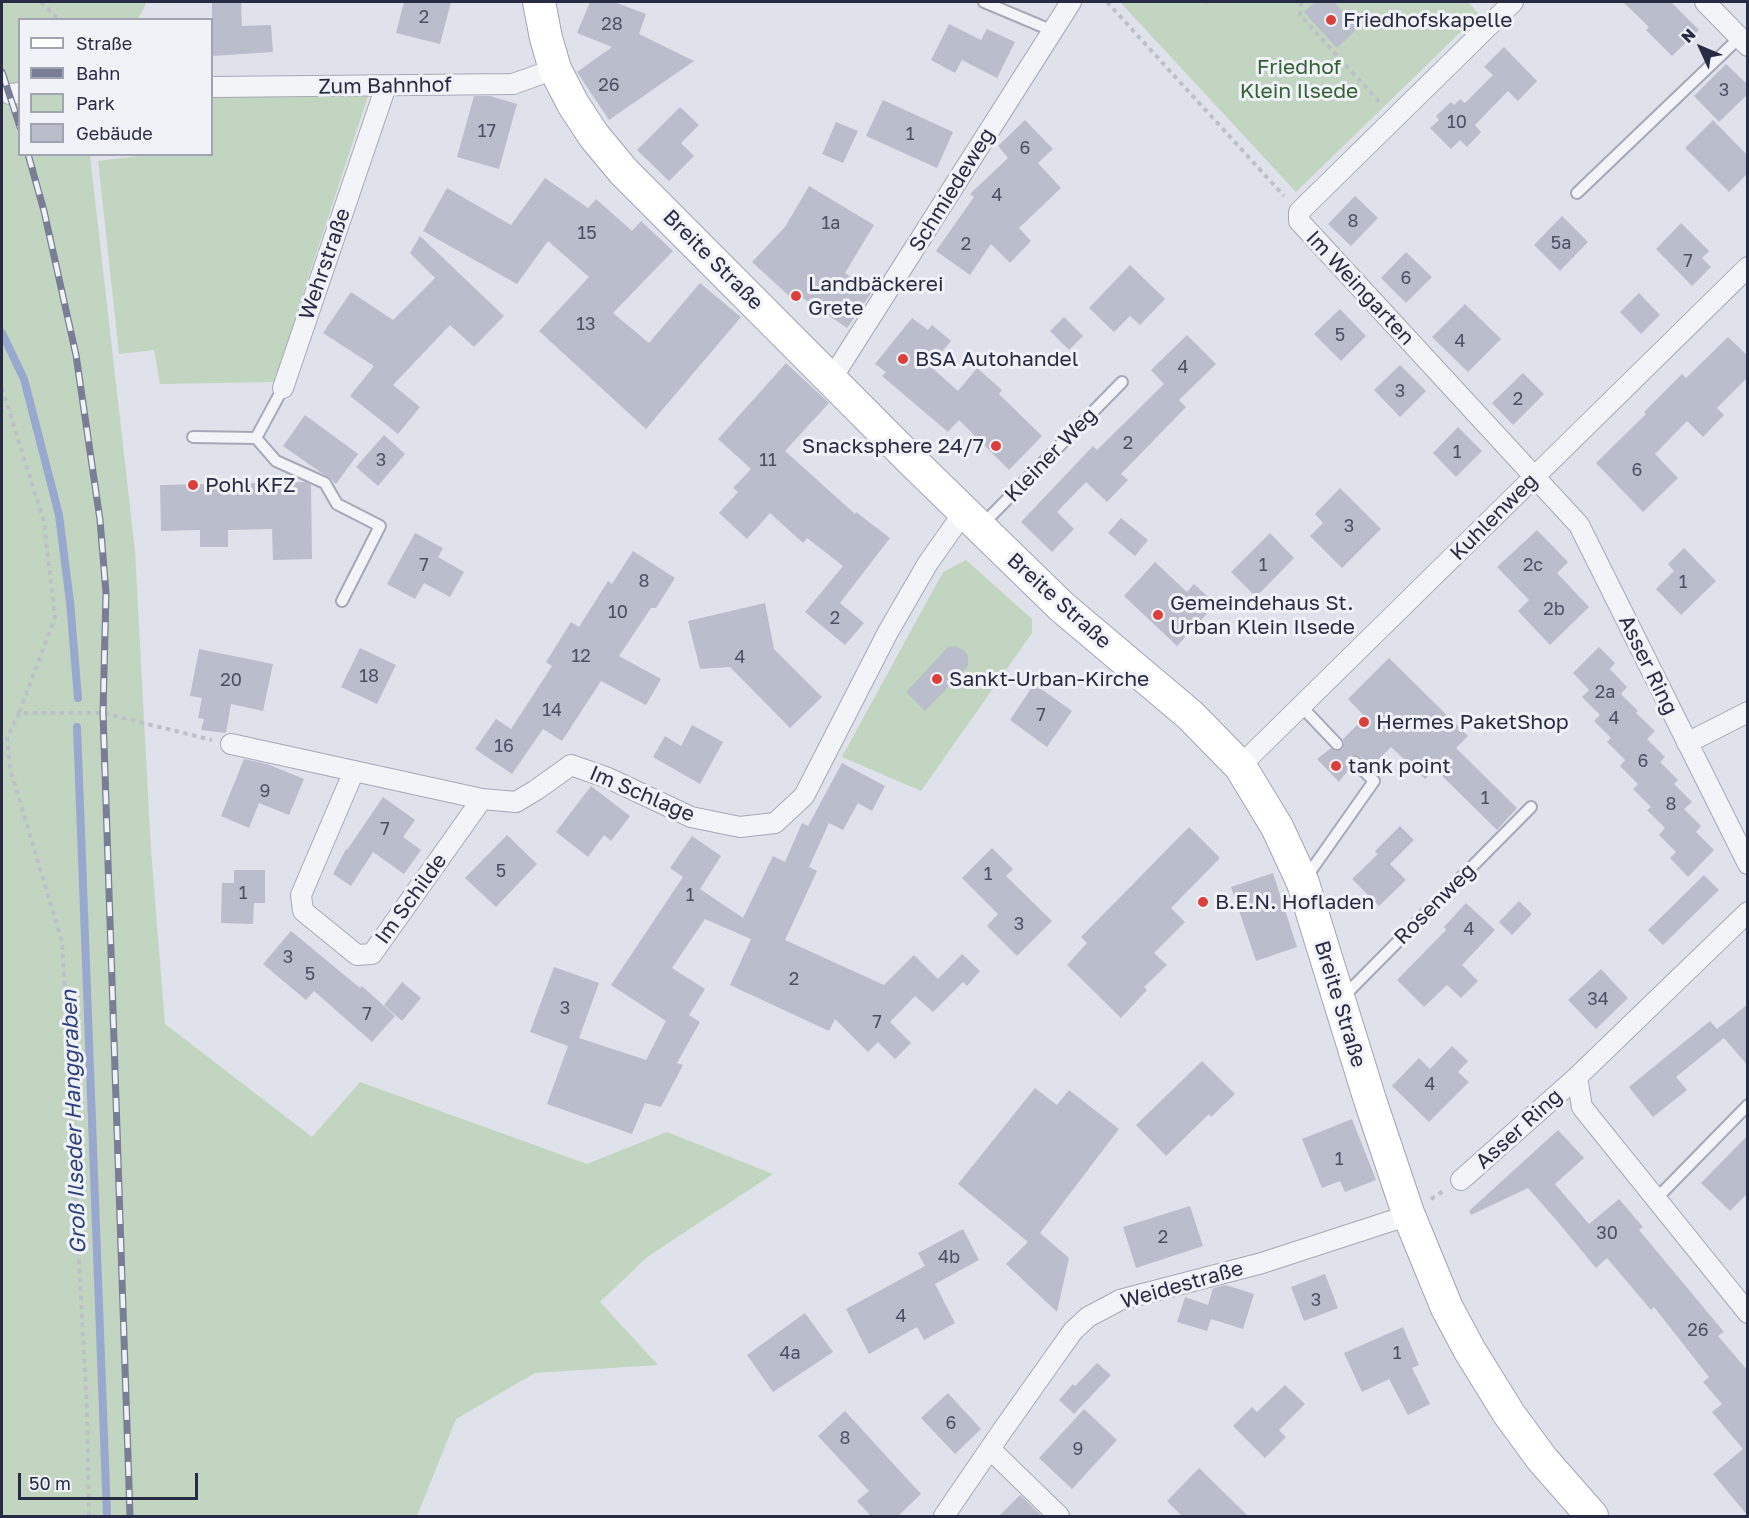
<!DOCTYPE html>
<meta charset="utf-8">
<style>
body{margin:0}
#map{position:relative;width:1749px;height:1518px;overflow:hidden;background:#e0e2eb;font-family:"Golos Text",sans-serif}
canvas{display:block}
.frame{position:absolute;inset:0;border:3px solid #272c44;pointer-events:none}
.legend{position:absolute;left:18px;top:18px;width:195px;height:138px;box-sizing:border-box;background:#f0f2f8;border:2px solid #a0a3b0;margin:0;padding:8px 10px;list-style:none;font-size:18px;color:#272c44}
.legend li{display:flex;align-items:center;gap:12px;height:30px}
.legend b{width:30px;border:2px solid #a0a3b0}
.north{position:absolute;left:1671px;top:18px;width:60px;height:60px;-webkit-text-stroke:4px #f0f2f8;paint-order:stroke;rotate:314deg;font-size:16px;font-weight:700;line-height:24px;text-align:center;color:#272c44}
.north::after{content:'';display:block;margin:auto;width:21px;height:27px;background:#272c44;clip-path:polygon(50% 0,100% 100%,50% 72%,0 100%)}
.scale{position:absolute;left:18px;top:1473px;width:180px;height:27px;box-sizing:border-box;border:3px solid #272c44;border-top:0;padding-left:8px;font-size:18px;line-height:21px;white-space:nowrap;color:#272c44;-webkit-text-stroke:4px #f0f2f8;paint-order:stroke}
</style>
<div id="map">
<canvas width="1749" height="1518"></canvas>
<div class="frame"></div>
<ul class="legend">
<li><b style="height:8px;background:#fff"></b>Straße</li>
<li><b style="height:8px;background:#787e96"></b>Bahn</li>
<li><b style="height:16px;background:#c2d5c0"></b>Park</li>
<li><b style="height:16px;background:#babdcb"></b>Gebäude</li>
</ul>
<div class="north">N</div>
<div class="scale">50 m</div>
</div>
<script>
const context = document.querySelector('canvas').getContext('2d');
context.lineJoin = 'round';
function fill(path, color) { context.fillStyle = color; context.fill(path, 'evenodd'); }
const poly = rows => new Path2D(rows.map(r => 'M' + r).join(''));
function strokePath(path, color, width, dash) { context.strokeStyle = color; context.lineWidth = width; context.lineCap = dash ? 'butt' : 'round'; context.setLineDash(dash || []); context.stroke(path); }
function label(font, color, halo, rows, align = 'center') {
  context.font = font + ' "Golos Text",sans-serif'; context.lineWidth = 6; context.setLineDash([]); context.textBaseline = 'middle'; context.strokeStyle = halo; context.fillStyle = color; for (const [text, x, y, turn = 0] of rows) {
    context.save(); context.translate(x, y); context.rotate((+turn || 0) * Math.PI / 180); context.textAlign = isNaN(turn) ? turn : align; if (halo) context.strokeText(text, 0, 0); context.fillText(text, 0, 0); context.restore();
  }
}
fill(poly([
 [2,2,147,2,138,19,20,20,20,154,90,155,135,551,151,850,165,1024,312,1137,360,1082,587,1164,667,1132,773,1174,647,1257,600,1302,658,1365,535,1373,456,1419,417,1516,2,1516],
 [1120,2,1468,2,1479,14,1296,192],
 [212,96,368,96,296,315,277,382,160,384,154,350,119,354,98,161,138,156,138,155,212,154],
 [966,560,1032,619,1032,633,921,791,842,757,943,572]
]), '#c2d5c0');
strokePath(poly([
 [2,333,24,379,59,515,70,602,78,698],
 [77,727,107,1516]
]), '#98a8ce', 8);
fill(poly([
 [221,2,241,2,242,26,271,25,273,52,212,56,212,3,222,3],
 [404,2,451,2,440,44,396,33],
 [590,2,614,2,646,14,639,34,694,61,609,120,577,72,612,47,577,33],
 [1315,2,1334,2,1358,28,1337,48,1304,12],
 [1623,2,1671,2,1699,30,1672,56,1646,30,1649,27],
 [949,24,981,40,987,29,1015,42,997,78,962,60,955,73,931,60],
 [1504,47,1537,81,1518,101,1508,91,1475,125,1481,132,1467,147,1460,140,1451,149,1430,128,1439,120,1436,116,1451,102,1454,105,1460,99,1465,103,1493,75,1484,67],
 [1726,64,1748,85,1748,94,1719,122,1694,96],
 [474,96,490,96,517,104,499,169,457,157],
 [883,100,953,132,937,168,866,136],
 [680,107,699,125,681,143,694,156,669,181,637,150],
 [1025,120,1053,149,1038,163,1061,188,1019,228,1031,241,1010,263,991,244,970,275,936,251,974,197,970,194,1008,158,998,146],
 [1713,120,1748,156,1748,173,1729,192,1685,148],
 [836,122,858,131,843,163,822,154],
 [545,178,588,208,596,199,632,231,641,221,673,251,613,313,649,343,700,283,741,317,646,429,539,331,589,277,548,241,517,284,423,231,447,188,511,225],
 [809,186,874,225,845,273,872,292,847,328,803,298,798,304,752,262,785,227],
 [1355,196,1378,218,1351,246,1328,224],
 [1562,216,1588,242,1560,271,1534,245],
 [1681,223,1709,251,1702,258,1711,267,1692,286,1656,249],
 [420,236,504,316,474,347,450,325,393,385,420,407,398,434,350,396,374,366,323,333,351,292,393,320,435,278,410,253],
 [1406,252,1432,277,1406,303,1381,278],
 [1130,265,1165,299,1140,325,1130,316,1114,332,1089,308],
 [1639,293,1660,315,1641,334,1620,312],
 [1465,304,1501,339,1468,372,1432,337],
 [1340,309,1366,336,1341,361,1314,334],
 [1064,317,1083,336,1069,350,1050,331],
 [912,318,928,330,932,325,951,341,930,366,958,391,977,368,1002,390,999,394,1042,436,1009,470,959,420,948,432,882,376,886,372,875,364],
 [1187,335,1216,364,1179,400,1186,407,1121,474,1128,480,1107,502,1086,482,1057,512,1074,529,1052,552,1021,522,1093,446,1097,450,1164,384,1151,370],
 [1728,337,1748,356,1748,377,1717,408,1724,415,1703,437,1687,421,1655,454,1678,478,1643,512,1596,463,1646,414,1644,412,1682,374,1686,378],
 [786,363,829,403,785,451,855,514,856,512,890,538,840,603,864,623,845,645,805,612,843,566,807,538,803,543,770,513,747,539,719,513,738,492,733,488,751,469,718,439],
 [1400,365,1426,391,1400,417,1374,390],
 [1523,373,1544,394,1513,425,1492,403],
 [305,415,358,454,336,484,329,477,320,472,283,446],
 [1458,427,1482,451,1456,477,1433,453],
 [384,435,405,454,378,486,356,467],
 [305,482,311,485,312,559,273,560,272,529,228,530,228,547,200,547,200,530,161,531,160,485],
 [1340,488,1381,529,1342,568,1310,536,1323,523,1315,514],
 [1121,518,1148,540,1135,556,1108,533],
 [1537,530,1568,562,1557,573,1589,607,1550,645,1518,611,1529,600,1497,567],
 [415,533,443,548,438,557,464,572,450,597,424,583,415,599,387,584],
 [1270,533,1294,558,1256,597,1231,572],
 [1684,548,1716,581,1681,615,1656,589,1674,571,1668,564],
 [633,551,675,578,656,608,651,608,619,656,661,679,646,705,601,681,562,741,543,729,512,774,475,749,496,719,511,729,552,666,546,662,571,622,579,627,608,581,612,584],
 [1155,562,1187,592,1194,584,1216,604,1177,646,1124,596],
 [765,603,774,649,822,697,790,728,730,667,700,669,688,621],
 [954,646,964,650,968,656,968,666,925,711,906,692,948,647],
 [1599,647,1615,663,1610,669,1627,687,1621,694,1638,711,1636,713,1655,731,1647,739,1665,757,1660,762,1678,780,1674,784,1692,802,1684,809,1701,826,1696,832,1714,850,1688,877,1670,858,1676,852,1659,835,1665,828,1647,810,1651,807,1633,789,1638,784,1620,766,1625,760,1607,742,1611,738,1594,721,1600,715,1582,697,1589,690,1573,673],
 [360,648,396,665,377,704,341,687],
 [199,649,273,664,263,711,231,704,226,733,201,730,204,719,198,718,202,698,190,696],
 [1389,658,1468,736,1456,748,1517,808,1497,830,1435,769,1425,779,1391,747,1371,767,1360,756,1354,755,1350,756,1348,763,1350,768,1339,782,1317,759,1331,748,1335,751,1343,749,1344,743,1343,739,1365,717,1348,699],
 [1034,684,1072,711,1047,747,1010,720],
 [692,725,723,742,700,784,653,757,665,736,681,746],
 [244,759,267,764,304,779,289,815,259,803,249,828,221,816],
 [842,763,885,786,872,811,858,803,843,830,829,823,809,867,817,871,785,940,884,985,914,955,938,979,962,954,980,971,967,986,963,982,933,1012,915,996,890,1022,911,1043,895,1059,878,1042,868,1052,835,1019,829,1031,730,985,751,939,705,919,672,968,705,989,689,1015,700,1022,677,1063,683,1065,661,1107,645,1103,632,1134,547,1104,568,1046,530,1032,554,967,599,983,579,1038,646,1060,666,1021,611,985,683,877,670,868,692,836,721,856,700,889,743,918,773,856,785,862,802,823,808,826],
 [591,786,630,816,611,841,604,835,588,857,556,832],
 [383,797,415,820,403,837,421,850,404,874,373,852,351,886,333,874,346,849,347,850],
 [1400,826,1414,840,1390,864,1406,880,1379,906,1352,879,1378,854,1375,851],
 [1189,827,1220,858,1171,908,1185,922,1154,953,1167,965,1144,987,1147,990,1121,1018,1067,965,1087,943,1081,937],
 [507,835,537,864,496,907,465,878],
 [992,848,1013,869,1006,876,1052,921,1017,956,987,926,998,914,962,878],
 [234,870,265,870,265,903,254,903,253,924,221,923,222,883,234,883],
 [1273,873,1297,947,1256,961,1231,887],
 [1704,875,1719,890,1663,945,1648,930],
 [1519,901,1532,914,1512,935,1499,922],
 [1466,903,1495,930,1462,965,1478,981,1461,998,1447,985,1424,1007,1397,980,1446,930,1444,927],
 [291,931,360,988,362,986,395,1016,372,1042,314,991,306,1000,263,964],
 [1601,969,1628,998,1596,1029,1568,1000],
 [402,982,421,998,402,1021,384,1005],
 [1748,1004,1748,1066,1724,1038,1676,1077,1687,1090,1653,1117,1629,1087,1710,1021,1717,1029],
 [1452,1046,1468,1061,1458,1072,1469,1082,1429,1122,1392,1086,1419,1058,1430,1069],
 [1202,1061,1235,1094,1211,1117,1209,1114,1166,1156,1136,1125],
 [1035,1088,1057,1105,1069,1090,1119,1129,1040,1233,1069,1258,1057,1312,1006,1264,1028,1242,958,1184],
 [1352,1119,1376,1180,1345,1192,1340,1181,1322,1188,1302,1139],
 [1558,1130,1584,1158,1555,1184,1589,1224,1619,1199,1643,1227,1639,1230,1724,1332,1718,1336,1748,1371,1748,1516,1713,1474,1743,1449,1712,1412,1722,1404,1703,1382,1709,1377,1654,1307,1651,1310,1607,1258,1596,1268,1558,1222,1528,1188,1471,1215,1469,1211],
 [1748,1135,1748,1193,1730,1211,1701,1183],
 [1190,1206,1203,1246,1136,1268,1123,1227],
 [963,1229,979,1260,935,1284,955,1323,924,1340,917,1327,869,1354,846,1309,925,1266,918,1253],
 [1325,1274,1338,1308,1304,1321,1291,1287],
 [1226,1285,1254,1294,1243,1329,1211,1319,1207,1331,1177,1322,1185,1297,1208,1305,1213,1288],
 [805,1313,833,1352,773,1392,747,1355],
 [1403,1327,1419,1365,1412,1368,1430,1404,1408,1415,1389,1379,1362,1392,1344,1353],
 [1097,1363,1111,1375,1074,1414,1059,1400,1073,1384,1075,1386],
 [1285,1385,1305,1404,1279,1430,1286,1437,1265,1458,1233,1426,1252,1407,1257,1412],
 [948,1393,981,1429,955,1454,921,1418],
 [1084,1409,1117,1440,1072,1489,1039,1458],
 [845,1411,921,1494,898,1516,871,1516,857,1501,869,1491,818,1436],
 [1199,1468,1248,1516,1182,1516,1167,1501],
 [1020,1495,1042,1516,999,1516]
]), '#babdcb');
const lane = poly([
 [984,2,1053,31],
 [1577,193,1739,38],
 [193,437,256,438,276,461,325,483,337,504,380,526,342,601],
 [256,438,283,388],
 [982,525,1122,382],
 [1301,706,1337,744],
 [1305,879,1374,781,1355,762],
 [1342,998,1531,807],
 [1656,1199,1748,1105]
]);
const street = poly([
 [1513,2,1299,212,1299,221,1579,525,1748,864],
 [1705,2,1748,46],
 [212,87,513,84,555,69],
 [10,94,20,93],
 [832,378,1071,2],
 [283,388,386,86],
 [1687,743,1748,712],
 [231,744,482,799,516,802,536,790,571,765,608,778,691,817,740,827,775,823,804,796,888,632,928,563,964,512],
 [1240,766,1748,267],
 [354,771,301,895,303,911,357,955,372,954,482,799],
 [1748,912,1577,1077,1582,1107,1748,1313],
 [1461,1180,1577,1077],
 [990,1449,1059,1516],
 [944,1516,1000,1434,1058,1352,1073,1331,1088,1317,1120,1300,1262,1263,1394,1220,1408,1213]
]);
const primary = poly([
 [539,2,546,38,555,69,573,104,594,136,624,172,913,462,1062,607,1190,715,1240,766,1277,827,1303,883,1370,1100,1408,1213,1447,1308,1470,1351,1509,1414,1542,1459,1592,1516]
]);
strokePath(lane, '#a5a8b6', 14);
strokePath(street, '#a5a8b6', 22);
strokePath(primary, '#9ea4b8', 34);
strokePath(poly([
 [41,2,59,20],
 [1107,2,1284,196],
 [1301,2,1300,15,1381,104],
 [1205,3,1206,2],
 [2,388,44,522,55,617,19,713],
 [1431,1199,1445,1190],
 [89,1516,87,1410,62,942,10,768,7,737,19,713,103,713,212,740]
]), '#bec0c9', 4, [4.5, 4.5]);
strokePath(lane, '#f3f4f8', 10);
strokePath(street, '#f3f4f8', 20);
strokePath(primary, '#fff', 32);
const rail = poly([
 [2,72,20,127],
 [28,154,44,211,76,355,100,520,106,593,103,713,130,1516]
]);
strokePath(rail, '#787e96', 7);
strokePath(rail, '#f0f2f8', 4.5, [14]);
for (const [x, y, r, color] of [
 [1331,20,6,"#dc3f39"],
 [796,296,6,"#dc3f39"],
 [903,359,6,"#dc3f39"],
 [996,446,6,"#dc3f39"],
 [193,485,6,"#dc3f39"],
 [1158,615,6,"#dc3f39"],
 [937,679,6,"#dc3f39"],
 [1364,722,6,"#dc3f39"],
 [1336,766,6,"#dc3f39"],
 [1203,902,6,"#dc3f39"]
]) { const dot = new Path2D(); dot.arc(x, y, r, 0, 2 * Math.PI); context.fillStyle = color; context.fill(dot); strokePath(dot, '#f0f2f8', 2); }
label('18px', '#4c5066', null, [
 ["2",424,17],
 ["28",612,24],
 ["26",609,85],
 ["3",1724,90],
 ["10",1457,122],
 ["17",487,131],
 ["1",910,134],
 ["6",1025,148],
 ["4",997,195],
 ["8",1353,221],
 ["1a",831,223],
 ["15",587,233],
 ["5a",1561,243],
 ["2",966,244],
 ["7",1688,261],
 ["6",1406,278],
 ["13",586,324],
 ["5",1340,335],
 ["4",1460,341],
 ["4",1183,367],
 ["3",1400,391],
 ["2",1518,399],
 ["2",1128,443],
 ["1",1457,452],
 ["3",381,460],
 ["11",768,460],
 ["6",1637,470],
 ["3",1349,526],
 ["7",424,565],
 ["1",1263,565],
 ["2c",1533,565],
 ["8",644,581],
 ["1",1683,582],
 ["2b",1554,609],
 ["10",618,612],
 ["2",835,618],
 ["12",581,656],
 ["4",740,657],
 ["18",369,676],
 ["20",231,680],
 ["2a",1605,692],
 ["14",552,710],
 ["7",1041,715],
 ["4",1614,718],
 ["16",504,746],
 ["6",1643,761],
 ["9",265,791],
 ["1",1485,798],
 ["8",1671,804],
 ["7",385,829],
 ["5",501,871],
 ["1",988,874],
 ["1",243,893],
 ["1",690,895],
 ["3",1019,924],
 ["4",1469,929],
 ["3",288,957],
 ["5",310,974],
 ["2",794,979],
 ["34",1598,999],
 ["3",565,1008],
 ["7",367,1014],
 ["7",877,1022],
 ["4",1430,1084],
 ["1",1339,1159],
 ["30",1607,1233],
 ["2",1163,1237],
 ["4b",949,1257],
 ["3",1316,1300],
 ["4",901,1316],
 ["26",1698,1330],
 ["4a",790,1353],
 ["1",1397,1353],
 ["6",951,1423],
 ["8",845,1438],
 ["9",1078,1449]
]);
label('21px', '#272c44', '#f0f2f8', [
 ["Friedhofskapelle",1343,20],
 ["Landbäckerei",808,284],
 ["Grete",808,308],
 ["BSA Autohandel",915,359],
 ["Snacksphere 24/7",984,446,"right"],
 ["Pohl KFZ",205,485],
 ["Gemeindehaus St.",1170,603],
 ["Urban Klein Ilsede",1170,627],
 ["Sankt-Urban-Kirche",949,679],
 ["Hermes PaketShop",1376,722],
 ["tank point",1348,766],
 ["B.E.N. Hofladen",1215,902]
], 'left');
label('21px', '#336133', '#f0f2f8', [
 ["Friedhof",1299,67],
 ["Klein Ilsede",1299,91]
]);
label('21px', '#272c44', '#f0f2f8', [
 ["Zum Bahnhof",385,86,-1],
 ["Schmiedeweg",952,190,-58],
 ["Breite Straße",713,260,45],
 ["Wehrstraße",325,264,-71],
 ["Im Weingarten",1360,288,47],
 ["Kleiner Weg",1051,455,-46],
 ["Kuhlenweg",1494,517,-45],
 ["Breite Straße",1059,601,42],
 ["Asser Ring",1648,665,64],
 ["Im Schlage",642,794,23],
 ["Im Schilde",411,899,-54],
 ["Rosenweg",1435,904,-45],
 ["Breite Straße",1340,1004,73],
 ["Asser Ring",1519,1129,-42],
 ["Weidestraße",1182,1285,-16]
]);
label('italic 22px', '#2d427c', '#f0f2f8', [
 ["Groß Ilseder Hanggraben",74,1122,-92]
]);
</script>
